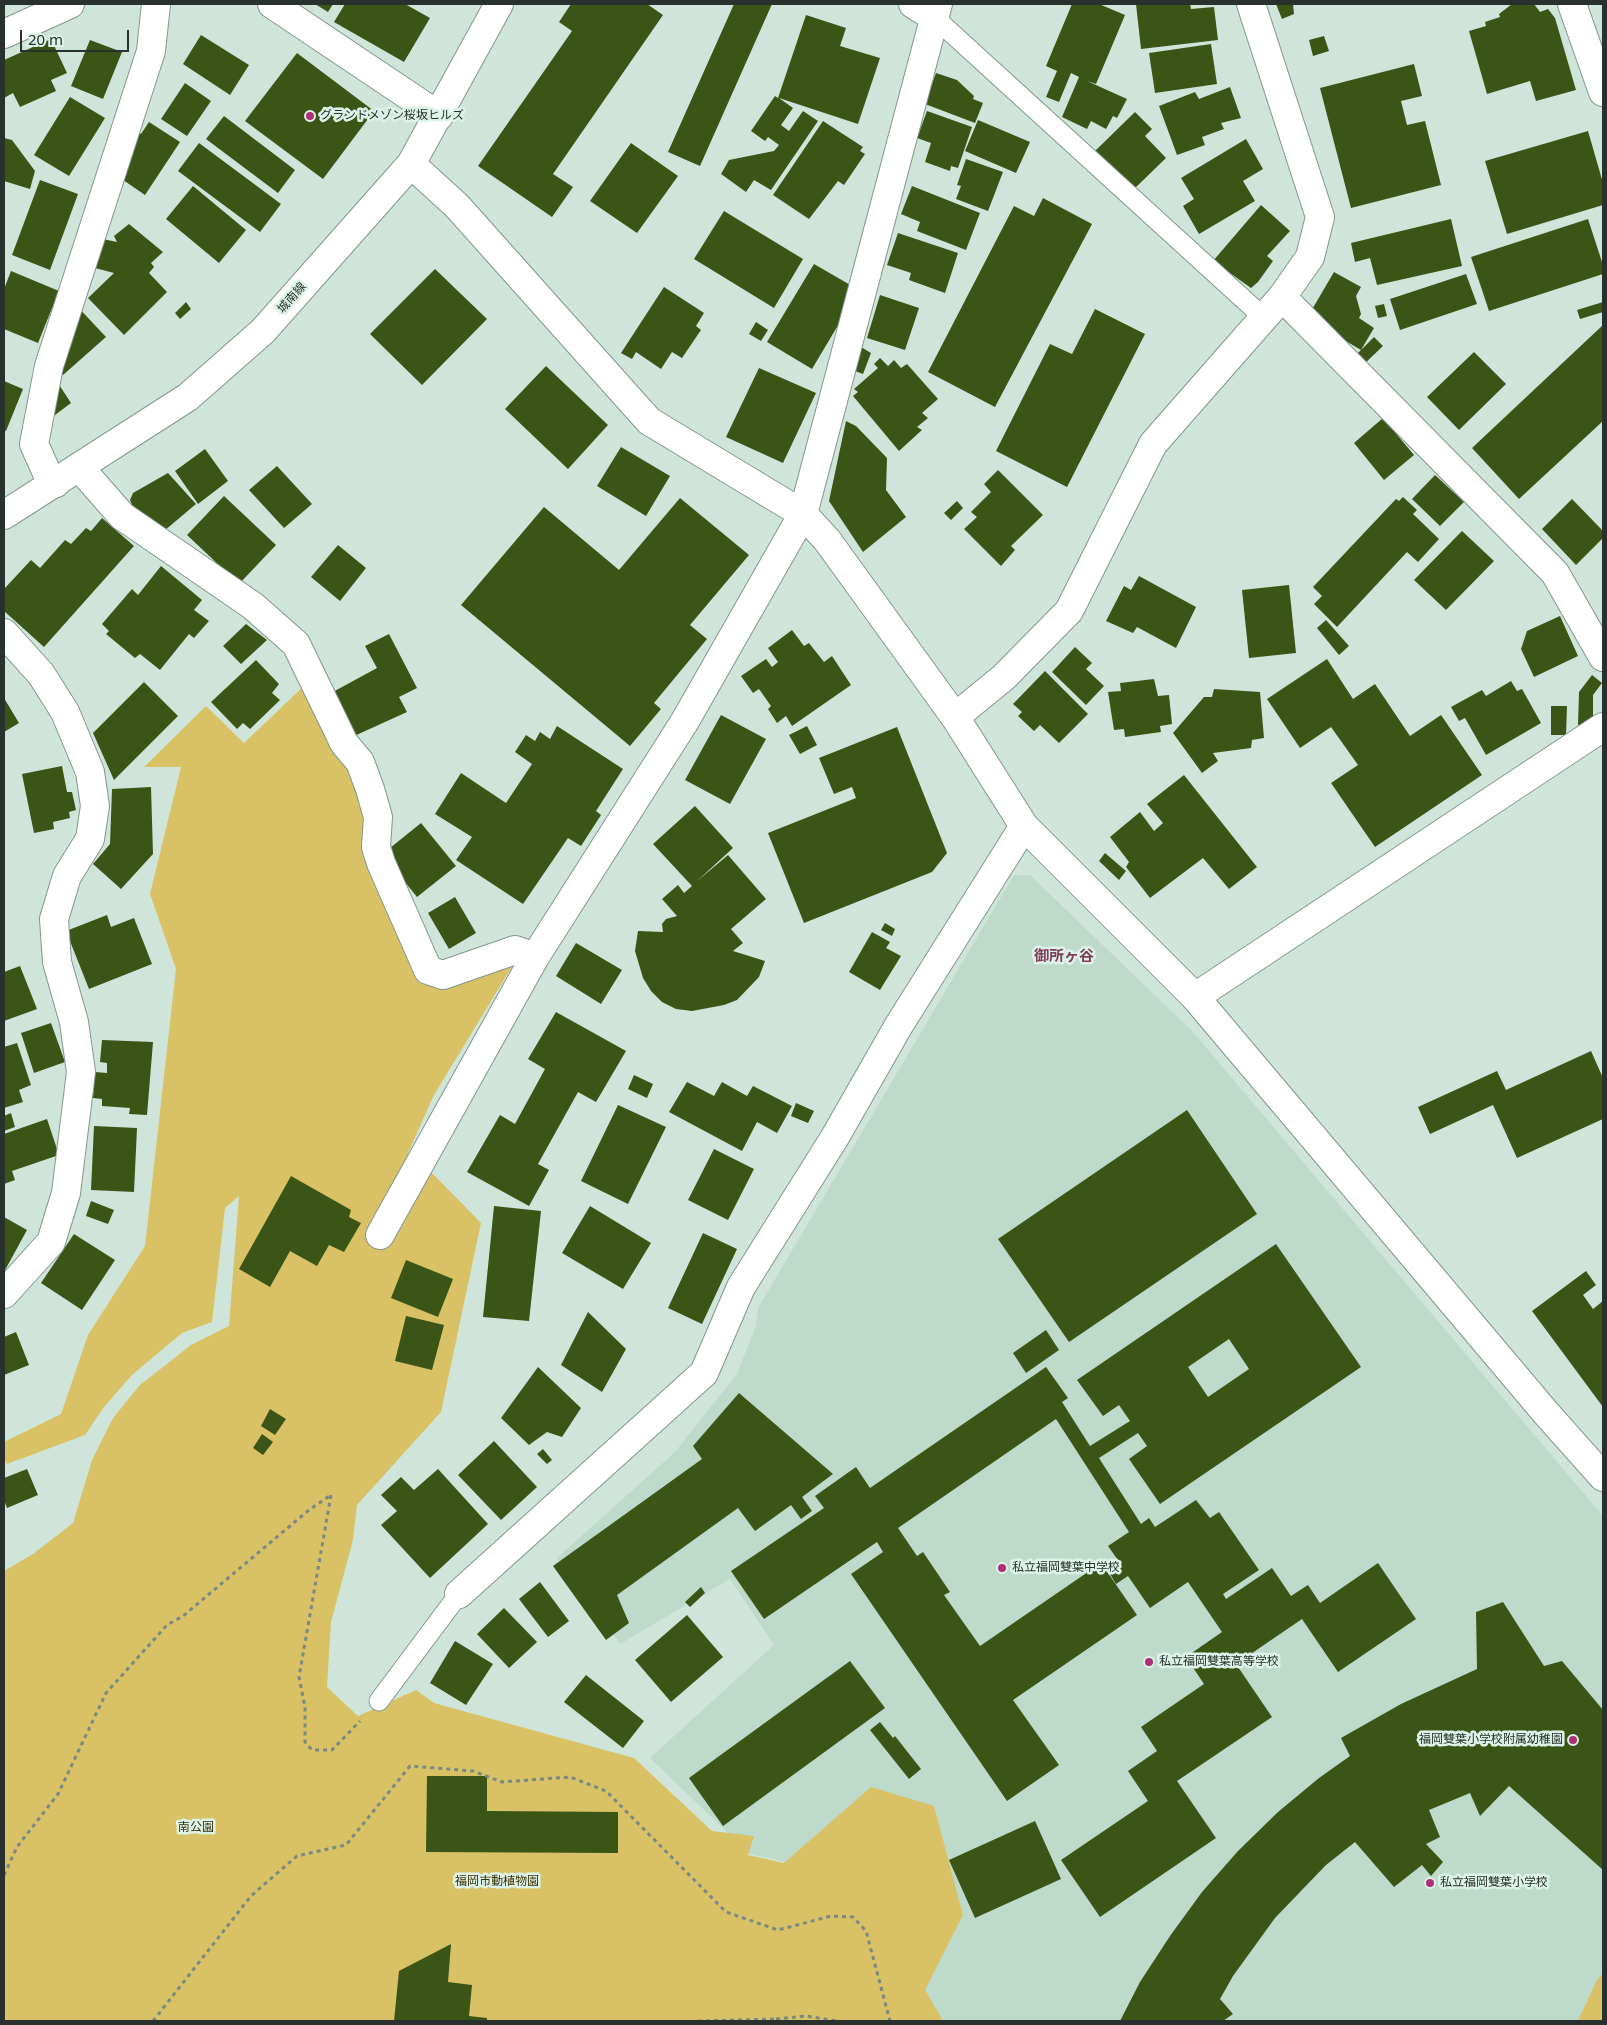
<!DOCTYPE html>
<meta charset="utf-8">
<style>
body{margin:0}
#map{position:relative;width:1607px;height:2025px;overflow:hidden;background:#d0e5da;font-family:"Noto Sans",sans-serif}
canvas{display:block}
.frame{position:absolute;inset:0;border:5px solid #28312d;pointer-events:none}
.scale{position:absolute;left:20px;top:30px;width:109px;height:22px;box-sizing:border-box;border:2px solid #28312d;border-top:0;padding-left:6px;font-size:15px;line-height:18px;white-space:nowrap;color:#28312d;-webkit-text-stroke:4px #ddf3e8;paint-order:stroke}
</style>
<div id="map">
<canvas width="1607" height="2025"></canvas>
<div class="frame"></div>
<div class="scale">20 m</div>
</div>
<script>
const context = document.querySelector('canvas').getContext('2d');
context.lineJoin = 'round';
function fill(path, color) { context.fillStyle = color; context.fill(path, 'evenodd'); }
const poly = rows => new Path2D(rows.map(r => 'M' + r).join(''));
function strokePath(path, color, width, dash) { context.strokeStyle = color; context.lineWidth = width; context.lineCap = dash ? 'butt' : 'round'; context.setLineDash(dash || []); context.stroke(path); }
function label(font, color, halo, rows, align = 'center') {
  context.font = font + ' "Noto Sans","Noto Sans JP",sans-serif'; context.lineWidth = 5; context.setLineDash([]); context.textBaseline = 'middle'; context.strokeStyle = halo; context.fillStyle = color; for (const [text, x, y, turn = 0] of rows) {
    context.save(); context.translate(x, y); context.rotate((+turn || 0) * Math.PI / 180); context.textAlign = isNaN(turn) ? turn : align; if (halo) context.strokeText(text, 0, 0); context.fillText(text, 0, 0); context.restore();
  }
}
fill(poly([
 [1014,875,1030,875,1192,1031,1603,1516,1603,2021,928,2021,909,1990,956,1908,936,1811,872,1787,787,1862,750,1854,650,1758,774,1645,730,1579,620,1644,557,1558,675,1452,737,1374,756,1326,758,1308]
]), '#bddacb');
fill(poly([
 [307,683,363,791,366,816,365,862,422,982,437,987,516,960,434,1095,408,1153,434,1175,481,1223,441,1412,357,1505,353,1540,331,1622,327,1687,358,1716,416,1690,434,1703,634,1758,712,1831,754,1836,748,1855,784,1863,871,1787,934,1806,963,1915,925,1990,943,2021,4,2021,4,1571,33,1554,73,1523,92,1460,113,1418,140,1385,191,1345,229,1326,239,1196,225,1208,212,1322,182,1333,132,1375,104,1407,85,1435,7,1464,4,1459,4,1442,61,1414,88,1335,145,1246,176,969,150,894,181,767,144,767,206,706,244,743],
 [1603,1973,1603,2021,1578,2021,1597,1980]
]), '#d9c266');
fill(poly([
 [315,4,333,4,328,12],
 [345,4,405,4,430,18,404,62,334,22],
 [571,4,647,4,663,15,553,174,573,187,552,217,478,166,572,31,559,22],
 [734,4,772,4,700,166,668,152],
 [1072,4,1099,4,1125,15,1096,84,1087,81,1127,99,1117,118,1113,116,1106,129,1091,121,1087,129,1062,117,1079,77,1071,73,1059,102,1046,97,1057,71,1046,66],
 [1136,4,1190,4,1191,9,1214,7,1218,40,1141,49],
 [1276,4,1293,4,1294,14,1282,19],
 [1512,4,1534,4,1540,12,1548,9,1555,18,1576,90,1536,101,1530,81,1487,94,1469,31,1486,26,1485,22,1500,17,1499,14],
 [806,15,846,28,840,46,880,58,858,124,779,98,793,108,781,125,789,131,803,111,818,121,771,190,754,180,746,192,721,174,729,160,774,151,779,145,768,137,765,141,751,131,775,96,778,98],
 [201,35,249,65,230,95,183,64],
 [1324,36,1329,51,1313,56,1309,40],
 [51,39,67,73,51,80,56,91,20,107,13,93,4,98,4,60],
 [90,40,122,52,103,99,71,86],
 [1211,44,1217,84,1155,93,1149,53],
 [297,53,374,111,323,179,245,121],
 [1414,64,1422,96,1401,101,1407,125,1425,121,1441,185,1351,208,1320,88],
 [936,73,957,80,974,96,973,99,983,103,975,123,925,104],
 [185,83,211,101,187,136,161,119],
 [1230,87,1241,118,1221,123,1224,129,1202,137,1205,145,1177,155,1159,106,1195,92,1199,99],
 [70,97,105,118,69,176,34,155],
 [927,111,972,127,958,168,951,166,950,171,925,162,931,143,917,138],
 [1135,112,1152,129,1145,136,1166,158,1132,191,1095,151],
 [224,116,295,170,278,193,206,139],
 [978,120,1030,142,1016,173,965,151],
 [823,121,863,147,860,151,865,154,844,185,838,181,809,219,773,195],
 [149,122,180,142,145,195,113,173,135,131,141,134],
 [1588,131,1603,183,1603,205,1507,234,1485,161],
 [4,138,12,140,35,171,30,189,4,181],
 [1246,139,1263,169,1243,181,1255,201,1199,234,1183,206,1194,199,1181,178],
 [199,143,281,204,260,232,178,171],
 [631,143,678,176,637,233,590,201],
 [966,159,1003,172,988,211,956,199,961,186,957,185],
 [40,180,78,194,50,270,12,255],
 [193,186,246,230,219,263,166,219],
 [912,186,980,213,966,250,917,231,920,222,901,214],
 [1043,198,1092,224,995,407,928,372,1014,206,1034,216],
 [1261,205,1290,231,1267,256,1273,261,1258,282,1251,288,1213,261],
 [724,211,803,259,774,308,694,259],
 [1451,219,1462,266,1377,285,1370,258,1355,262,1351,243],
 [1588,219,1603,265,1603,274,1489,311,1471,257],
 [129,224,163,252,151,263,154,267,149,273,167,292,124,335,88,298,114,273,91,267,98,238,117,242,114,236],
 [898,233,958,253,945,293,909,280,911,273,887,265],
 [814,264,859,290,812,369,767,342],
 [435,269,487,319,422,385,370,334],
 [11,271,59,291,38,343,4,329,4,289],
 [1334,272,1361,287,1356,296,1361,314,1359,318,1374,328,1361,350,1307,318],
 [1466,274,1477,304,1400,330,1390,299],
 [664,287,704,313,696,326,701,330,682,358,672,352,661,369,636,352,632,359,621,353],
 [880,295,919,308,905,350,867,338],
 [186,302,191,309,180,319,175,313],
 [1603,302,1603,312,1580,319,1577,310],
 [75,304,106,337,63,375,55,362],
 [1384,304,1387,316,1378,318,1375,306],
 [1095,309,1145,334,1067,487,996,451,1050,344,1072,354],
 [756,322,768,330,761,341,749,334],
 [1603,325,1603,421,1519,499,1472,448],
 [1374,337,1383,346,1362,366,1353,358],
 [861,347,871,353,863,374,855,371],
 [1474,352,1506,384,1459,430,1427,397],
 [880,358,888,366,894,360,901,368,907,364,938,399,922,413,928,418,917,427,922,430,899,451,853,396,858,392,854,389,878,368,874,364],
 [546,366,608,425,568,469,505,409],
 [759,368,816,393,783,463,726,437],
 [52,374,71,403,47,421],
 [4,381,23,389,6,431,4,430],
 [1383,418,1414,455,1384,480,1354,443],
 [846,421,856,426,887,458,886,490,906,517,863,552,829,501],
 [621,447,670,476,646,516,597,486],
 [205,449,228,481,198,504,175,471],
 [277,466,312,504,284,528,249,490],
 [998,470,1043,515,1011,546,1015,550,1001,566,964,529,977,517,971,512,991,492,984,484],
 [168,473,196,504,164,531,134,509,130,500,133,493],
 [1435,475,1464,502,1440,526,1412,499],
 [224,496,276,545,239,584,187,535],
 [1403,497,1417,510,1413,514,1439,539,1418,562,1407,552,1337,627,1314,604,1322,596,1313,587,1396,499,1399,501],
 [680,498,749,555,690,625,707,639,654,703,661,709,630,746,461,605,544,507,619,570],
 [1572,499,1603,531,1603,538,1576,565,1542,529],
 [957,501,963,508,951,520,944,513],
 [102,518,134,546,44,647,4,611,4,586,5,588,31,560,40,568,65,540,71,544,86,528,91,531],
 [1462,531,1494,561,1446,610,1414,580],
 [338,545,366,568,340,601,311,577],
 [161,566,202,600,194,610,209,621,194,638,189,634,160,670,140,654,135,658,106,634,109,631,102,624,132,589,138,595],
 [1139,576,1196,607,1176,648,1137,627,1133,633,1106,621,1124,586,1131,590],
 [1289,585,1296,653,1249,658,1242,590],
 [1560,616,1578,656,1534,677,1521,649,1527,631],
 [1326,620,1349,646,1339,655,1317,628],
 [246,624,267,640,241,664,223,646],
 [792,630,804,646,809,643,824,662,832,656,851,685,792,726,786,716,777,723,768,709,771,706,759,689,753,693,741,676,766,659,772,667,778,662,768,648],
 [389,634,417,688,399,697,407,712,352,737,331,693,377,668,365,646],
 [1075,647,1092,663,1086,669,1104,686,1086,705,1052,672],
 [1327,659,1353,699,1375,684,1410,736,1441,715,1482,775,1375,847,1331,783,1358,765,1331,727,1300,748,1267,699],
 [256,660,279,684,272,693,280,700,250,729,243,723,237,729,211,702],
 [1045,671,1088,714,1059,743,1040,725,1034,731,1018,716,1022,712,1013,704],
 [1592,675,1602,683,1593,695,1593,724,1578,725,1579,692],
 [1154,679,1158,696,1169,695,1172,724,1160,726,1161,732,1125,737,1124,729,1114,730,1108,692,1121,691,1120,683],
 [1511,681,1517,691,1522,689,1541,723,1486,755,1465,718,1459,721,1451,707,1482,690,1486,696],
 [144,682,178,716,114,780,93,733],
 [1214,689,1260,692,1264,738,1252,740,1251,748,1213,753,1218,761,1202,773,1173,733,1204,697,1212,697],
 [4,698,19,723,4,732],
 [1551,706,1567,706,1566,735,1551,735],
 [721,715,766,739,730,804,685,780],
 [557,726,623,769,596,811,601,815,581,846,568,838,523,904,456,860,472,837,435,814,461,773,506,803,532,764,515,752,526,735,535,741,540,732,550,739],
 [807,726,817,745,800,754,789,735],
 [897,727,947,853,932,872,804,923,768,833,856,798,852,787,834,794,819,758],
 [62,766,67,792,72,792,76,810,69,812,70,818,53,822,54,829,34,833,22,774],
 [1184,775,1257,867,1229,889,1203,858,1150,898,1126,867,1129,862,1110,837,1140,812,1154,831,1163,823,1147,804],
 [151,787,153,854,121,889,93,864,110,844,112,789],
 [695,806,733,848,696,882,728,855,766,899,731,929,743,943,733,951,765,961,759,977,737,1000,724,1005,692,1011,676,1009,662,1002,651,991,643,978,635,951,638,931,663,932,662,924,666,919,677,916,662,899,678,885,684,893,692,886,653,844],
 [421,823,456,866,417,897,379,850,390,848],
 [1105,853,1126,871,1119,880,1099,861],
 [455,897,476,933,449,949,428,913],
 [107,915,111,927,134,918,152,964,89,989,66,931],
 [885,923,895,929,892,936,881,930],
 [872,932,890,942,886,948,901,956,880,990,849,972],
 [576,943,622,970,601,1004,556,976],
 [20,966,37,1009,4,1021,4,972],
 [556,1012,626,1051,596,1102,578,1092,538,1164,549,1170,529,1206,467,1172,500,1115,515,1124,545,1069,528,1059],
 [51,1023,65,1062,34,1073,21,1033],
 [102,1040,153,1042,147,1115,129,1114,130,1108,102,1106,102,1099,93,1098,95,1072,107,1073,107,1063,100,1062],
 [17,1043,31,1085,19,1090,23,1102,4,1108,4,1047],
 [1591,1051,1603,1078,1603,1119,1517,1158,1493,1105,1430,1134,1418,1107,1497,1071,1506,1090],
 [634,1075,653,1084,647,1098,628,1089],
 [687,1082,714,1096,722,1082,747,1096,753,1086,792,1106,777,1133,757,1122,742,1151,669,1112],
 [796,1103,814,1111,808,1123,791,1116],
 [618,1105,666,1127,628,1204,581,1181],
 [1187,1110,1257,1214,1069,1342,998,1239],
 [11,1113,15,1127,4,1131,4,1116],
 [47,1119,59,1155,12,1171,15,1180,4,1184,4,1134],
 [94,1126,137,1128,134,1192,91,1190],
 [714,1149,754,1169,728,1220,688,1200],
 [291,1176,351,1210,349,1217,361,1223,344,1252,329,1245,317,1266,290,1251,270,1287,239,1269],
 [91,1201,114,1210,108,1224,86,1216],
 [494,1206,541,1211,529,1321,483,1317],
 [590,1206,651,1243,623,1289,562,1253],
 [4,1217,27,1230,4,1272],
 [703,1233,737,1249,702,1324,668,1308],
 [74,1234,115,1260,82,1310,41,1283],
 [1276,1244,1361,1367,1160,1504,1129,1459,1147,1446,1138,1433,1099,1458,1141,1524,1149,1518,1155,1527,1196,1500,1210,1518,1219,1512,1259,1570,1223,1594,1226,1599,1272,1568,1291,1596,1308,1585,1320,1603,1378,1563,1416,1619,1338,1672,1302,1619,1236,1664,1272,1717,1177,1781,1216,1838,1100,1917,1061,1860,1148,1801,1128,1771,1157,1751,1141,1727,1204,1684,1186,1657,1222,1632,1188,1582,1150,1608,1128,1576,1116,1584,1108,1571,1120,1563,1108,1546,1129,1532,1056,1419,898,1528,917,1556,923,1552,950,1592,944,1595,980,1646,1101,1563,1137,1615,1013,1700,1059,1765,1007,1801,851,1574,883,1552,877,1542,764,1619,731,1571,824,1508,815,1496,856,1467,870,1488,1046,1367,1068,1398,1062,1402,1090,1446,1130,1421,1119,1405,1103,1416,1077,1380],
 [1229,1339,1249,1369,1208,1397,1188,1367],
 [406,1260,453,1279,438,1317,391,1298],
 [1586,1271,1596,1285,1583,1295,1593,1309,1603,1301,1603,1407,1532,1311],
 [588,1312,626,1349,602,1392,561,1365],
 [406,1316,444,1325,432,1370,395,1361],
 [1046,1330,1059,1350,1026,1373,1013,1353],
 [16,1332,29,1365,4,1375,4,1337],
 [538,1367,581,1408,562,1437,547,1432,529,1445,501,1418],
 [739,1393,833,1474,802,1497,812,1511,801,1519,791,1505,755,1531,738,1508,617,1595,629,1623,606,1640,553,1566,702,1459,693,1446],
 [270,1409,286,1419,275,1435,261,1426],
 [262,1434,273,1442,263,1455,253,1448],
 [494,1441,537,1487,501,1520,458,1475],
 [543,1449,552,1460,547,1464,537,1454],
 [27,1469,38,1495,7,1508,4,1500,4,1478],
 [438,1469,488,1524,430,1578,381,1525,397,1511,381,1495,401,1477,414,1490],
 [540,1582,569,1621,548,1637,519,1599],
 [701,1587,705,1593,690,1607,685,1602],
 [1503,1602,1544,1666,1562,1661,1603,1710,1603,1870,1509,1786,1480,1816,1470,1793,1429,1810,1440,1837,1426,1844,1443,1862,1431,1876,1422,1865,1394,1887,1355,1842,1326,1865,1275,1918,1233,1976,1220,1999,1233,2014,1223,2021,1120,2021,1140,1982,1170,1936,1202,1892,1238,1851,1278,1812,1319,1778,1350,1756,1341,1738,1401,1704,1477,1669,1476,1612],
 [504,1608,537,1642,509,1668,477,1634],
 [687,1615,723,1657,671,1702,635,1660],
 [455,1641,493,1664,466,1705,430,1683],
 [850,1661,885,1708,723,1826,689,1778],
 [586,1675,644,1721,623,1748,564,1702],
 [880,1722,893,1738,895,1736,921,1769,909,1779,870,1730],
 [427,1776,487,1776,487,1811,618,1812,618,1853,426,1852],
 [1035,1821,1061,1879,975,1918,949,1860],
 [451,1944,448,1982,472,1985,469,2016,487,2018,487,2021,394,2021,399,1971]
]), '#3a5516');
const lane = poly([
 [935,18,1263,317],
 [379,1701,459,1594]
]);
const street = poly([
 [272,4,439,116],
 [913,4,935,18],
 [1572,4,1603,92],
 [4,34,70,4],
 [1282,297,1555,573,1603,657],
 [80,468,122,516,253,606,296,644,344,743,360,762,370,789,378,817,376,847,381,863,428,970,443,975,515,950,535,957],
 [56,483,47,473,34,444,49,366,151,51,156,4],
 [4,633,41,674,65,712,90,772,95,806,90,839,67,876,54,919,57,962,74,1022,81,1072,66,1193,51,1242,4,1294],
 [955,717,1004,677,1069,611,1153,444,1282,297,1310,257,1320,217,1251,4],
 [1195,997,1603,727],
 [380,1235,535,957,685,721,803,514,938,4],
 [459,1594,704,1373,741,1287,835,1137,899,1025,1024,826]
]);
const secondary = poly([
 [411,164,457,206,649,421,803,514,827,540,955,717,1024,826,1195,997,1546,1413,1603,1477],
 [4,515,188,397,263,331,411,164,499,4]
]);
strokePath(lane, '#83978d', 21);
strokePath(street, '#83978d', 30);
strokePath(secondary, '#83978d', 30);
strokePath(poly([
 [331,1495,299,1677,305,1707,305,1742,312,1750,332,1750,360,1721],
 [4,1875,17,1847,58,1794,106,1693,167,1625,183,1616,309,1510,331,1495],
 [776,2019,806,2016,837,2021],
 [153,2021,251,1896,297,1856,346,1845,410,1766,473,1771,502,1782,570,1777,606,1791,726,1912,778,1930,831,1916,853,1917,866,1931,890,2021],
 [698,2021,775,2019,780,2021]
]), '#7a8981', 3, [4, 4]);
strokePath(lane, '#fff', 19);
strokePath(street, '#fff', 28);
strokePath(secondary, '#fff', 28);
for (const [x, y, r, color] of [
 [310,116,5,"#b12e76"],
 [1002,1568,5,"#b12e76"],
 [1149,1662,5,"#b12e76"],
 [1573,1740,5,"#b12e76"],
 [1430,1883,5,"#b12e76"]
]) { const dot = new Path2D(); dot.arc(x, y, r, 0, 2 * Math.PI); context.fillStyle = color; context.fill(dot); strokePath(dot, '#ddf3e8', 2); }
label('12px', '#28312d', '#ddf3e8', [
 ["グランドメゾン桜坂ヒルズ",320,116],
 ["私立福岡雙葉中学校",1012,1568],
 ["私立福岡雙葉高等学校",1159,1662],
 ["福岡雙葉小学校附属幼稚園",1563,1740,"right"],
 ["私立福岡雙葉小学校",1440,1883]
], 'left');
label('12px', '#28312d', '#ddf3e8', [
 ["城南線",292,298,-48]
]);
label('12px', '#3c3208', '#ddf3e8', [
 ["南公園",196,1828],
 ["福岡市動植物園",497,1882]
]);
label('bold 15px', '#7f3d5d', '#ddf3e8', [
 ["御所ヶ谷",1064,957]
]);
</script>
